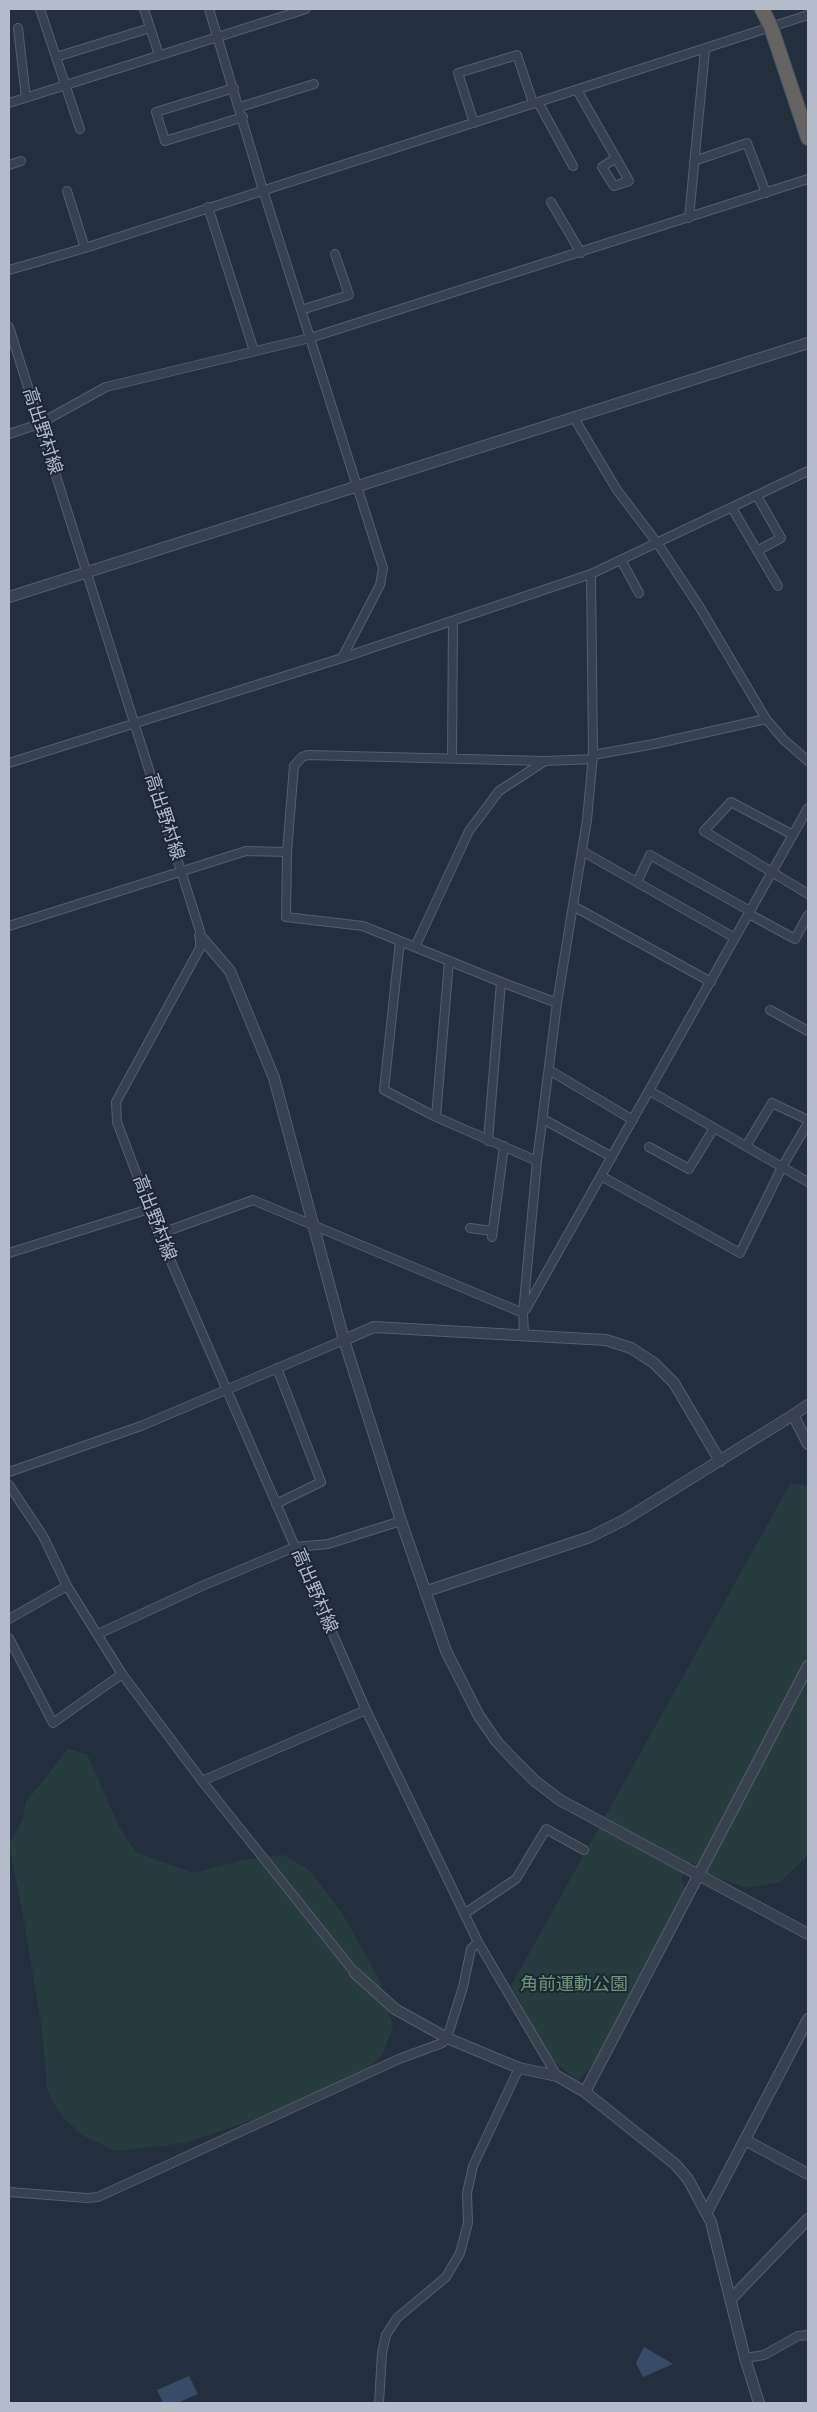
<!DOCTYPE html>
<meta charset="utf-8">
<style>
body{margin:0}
#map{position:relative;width:817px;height:2412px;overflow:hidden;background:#242f3e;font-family:Manrope,sans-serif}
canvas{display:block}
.frame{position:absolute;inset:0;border:10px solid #b4bcc9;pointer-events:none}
</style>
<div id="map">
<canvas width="817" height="2412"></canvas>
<div class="frame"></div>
</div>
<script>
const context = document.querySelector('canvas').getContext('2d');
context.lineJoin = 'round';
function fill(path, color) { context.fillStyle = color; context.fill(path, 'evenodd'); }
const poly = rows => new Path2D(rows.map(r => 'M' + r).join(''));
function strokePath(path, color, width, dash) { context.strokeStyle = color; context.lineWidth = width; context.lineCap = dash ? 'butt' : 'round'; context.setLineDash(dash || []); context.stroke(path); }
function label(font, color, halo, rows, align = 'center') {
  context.font = font + ' Manrope,"Noto Sans JP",sans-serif'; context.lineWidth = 4; context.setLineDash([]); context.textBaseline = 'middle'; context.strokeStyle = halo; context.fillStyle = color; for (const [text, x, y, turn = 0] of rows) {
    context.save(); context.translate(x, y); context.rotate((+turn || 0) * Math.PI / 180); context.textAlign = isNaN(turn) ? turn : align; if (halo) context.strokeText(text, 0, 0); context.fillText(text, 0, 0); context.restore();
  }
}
fill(poly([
 [790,1484,808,1485,808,1855,780,1882,747,1888,710,1875,691,1862,681,1880,686,1889,593,2064,578,2081,552,2060,511,1986],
 [68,1749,87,1754,119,1827,136,1852,193,1873,243,1860,284,1855,309,1870,342,1913,380,1981,393,2027,382,2055,367,2070,279,2111,185,2143,115,2151,82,2135,63,2117,52,2101,47,2087,42,2029,22,1909,9,1845,22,1821,26,1802]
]), '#263c3f');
fill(poly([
 [644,2347,673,2364,643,2377,636,2363],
 [189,2376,198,2394,177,2403,163,2403,157,2390]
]), '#394c67');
const minor = poly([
 [40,9,80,129],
 [144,9,159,55],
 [209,9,263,190,383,568,380,585,342,658],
 [18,28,26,98],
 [56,57,150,28],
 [234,88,156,112,165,141,243,117],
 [577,90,616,158,629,181,614,186,602,167,616,158],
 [538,102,573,166],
 [9,103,306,9],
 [240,107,314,84],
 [474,123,458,73,517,55,533,103],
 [694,161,747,143,766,193],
 [9,165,21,161],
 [67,191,85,248],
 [551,202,581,253],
 [208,207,254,351],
 [689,218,705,50],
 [9,270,85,248,808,15],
 [301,310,349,295,335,254],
 [9,327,200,931,200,948,116,1102,117,1122,159,1234,366,1710,478,1942,557,2076],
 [574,418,617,490,658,544,699,606,766,719,784,740,808,761],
 [9,434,39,424,106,387,310,338,808,179],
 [732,508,778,586],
 [757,551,781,538,757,496],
 [621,560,639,593],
 [593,755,654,744,766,719],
 [452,758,453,621],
 [9,763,342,658,591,574,808,471],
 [793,835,731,802,704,831,808,894],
 [582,851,735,938],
 [637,882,650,855,750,911],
 [573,906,711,982],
 [749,914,795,939,808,915],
 [9,926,246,851,287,852],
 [400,941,384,1090,436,1117,537,1161],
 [415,947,469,831,499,791,545,761],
 [557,1003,501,982,363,926,286,917,287,852,294,766,302,757,308,755,545,761,593,759],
 [770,1010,808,1031],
 [549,1070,633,1120],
 [650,1091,808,1182],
 [436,1117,449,961],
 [543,1119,612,1157],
 [488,1141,501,982],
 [746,1146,772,1103,808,1120],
 [649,1147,689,1169,714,1128],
 [601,1176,740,1253,782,1167,808,1123],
 [470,1228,492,1231],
 [159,1234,253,1200,523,1313],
 [492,1237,504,1146],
 [9,1253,149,1209],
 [526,1309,808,808],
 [524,1335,523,1313,537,1161,557,1003,587,820,593,755,591,574],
 [9,1472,141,1426,344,1340],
 [9,1485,43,1536,67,1586,122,1674,202,1781,355,1973],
 [276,1504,321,1482,277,1368],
 [9,1619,67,1586],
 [98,1634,202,1586,295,1547,328,1544,401,1521],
 [9,1638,53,1723,122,1674],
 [202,1781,366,1710],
 [464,1914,516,1879,546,1829,584,1850],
 [9,2192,87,2198,98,2197,399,2059,442,2043,447,2038,463,1987,471,1949,478,1942],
 [745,2358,764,2355,798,2336,808,2335],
 [379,2403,382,2353,386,2335,397,2318,446,2277,460,2253,468,2223,467,2193,473,2166,519,2068]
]);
const tertiary = poly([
 [9,597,808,343],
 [200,936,230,971,274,1078,344,1340,401,1521,446,1651,479,1716,497,1742,514,1760,535,1781,560,1800,808,1934],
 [344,1340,374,1327,606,1340,631,1348,654,1363,674,1383,720,1461],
 [808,1405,793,1415,808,1444],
 [427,1591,590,1537,624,1520,793,1415],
 [355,1973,395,2009,447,2038,519,2068,557,2076,585,2092,675,2164,688,2179,711,2222,745,2358,759,2403],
 [585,2092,808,1666],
 [745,2140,808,2174],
 [707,2212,808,2019],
 [731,2299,808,2219]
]);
const trunk = poly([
 [762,9,771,27,808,138]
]);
strokePath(minor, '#565f6c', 10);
strokePath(tertiary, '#565f6c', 12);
strokePath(trunk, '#434c59', 16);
strokePath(minor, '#38414e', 8);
strokePath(tertiary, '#38414e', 10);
strokePath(trunk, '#656462', 14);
label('18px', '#b4bcc9', '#1d2633', [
 ["高出野村線",42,431,72],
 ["高出野村線",164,817,72],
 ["高出野村線",154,1218,69],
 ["高出野村線",314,1591,67]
]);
label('18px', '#6b9a76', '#1d2633', [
 ["角前運動公園",574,1985]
]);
</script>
